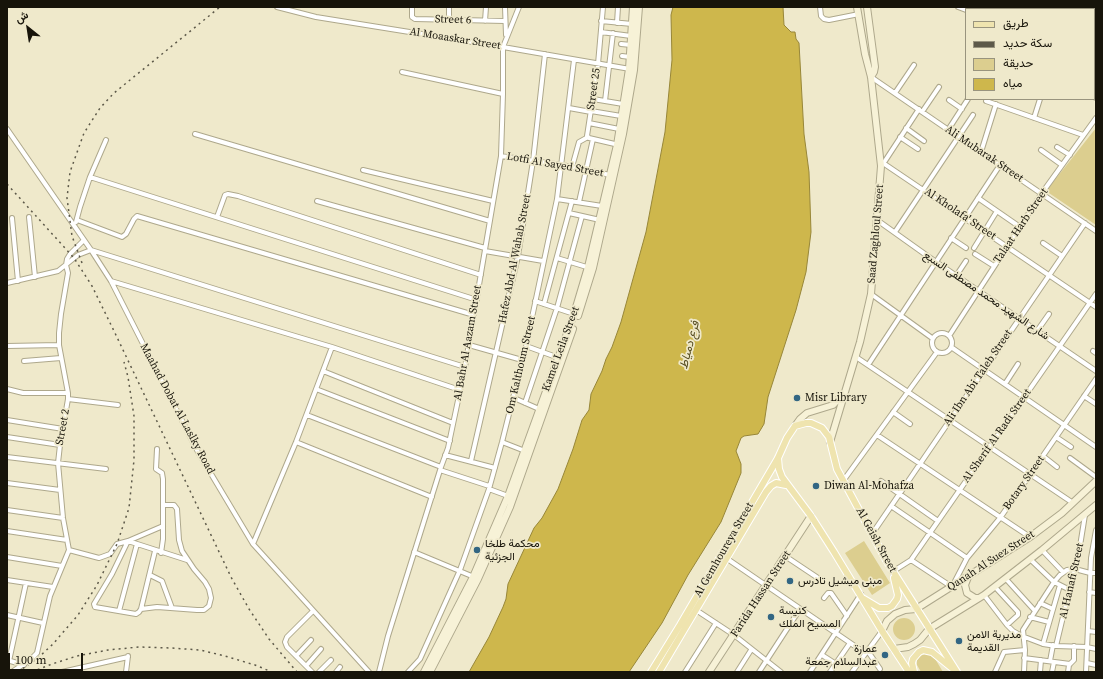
<!DOCTYPE html>
<meta charset="utf-8">
<style>
body{margin:0}
#map{position:relative;width:1103px;height:679px;overflow:hidden;background:#efe9cb;font-family:"Source Serif 4",Vazirmatn,serif}
canvas{display:block}
.frame{position:absolute;inset:0;border:8px solid #17140a;pointer-events:none}
.legend{position:absolute;left:965px;top:8px;width:130px;height:92px;box-sizing:border-box;background:#efe9cb;border:1px solid #99947e;margin:0;padding:5px 7px;list-style:none;font-size:12px;color:#17140a}
.legend li{display:flex;align-items:center;gap:8px;height:20px}
.legend b{width:20px;border:1px solid #99947e}
.north{position:absolute;left:8px;top:8px;width:40px;height:40px;-webkit-text-stroke:3px #efe9cb;paint-order:stroke;rotate:330deg;font-size:11px;font-weight:700;line-height:16px;text-align:center;color:#17140a}
.north::after{content:'';display:block;margin:auto;width:14px;height:18px;background:#17140a;clip-path:polygon(50% 0,100% 100%,50% 72%,0 100%)}
.scale{position:absolute;left:8px;top:653px;width:75px;height:18px;box-sizing:border-box;border:2px solid #17140a;border-top:0;padding-left:5px;font-size:12px;line-height:14px;white-space:nowrap;color:#17140a;-webkit-text-stroke:3px #efe9cb;paint-order:stroke}
</style>
<div id="map">
<canvas width="1103" height="679"></canvas>
<div class="frame"></div>
<ul class="legend">
<li><b style="height:5px;background:#efe4af"></b>طريق</li>
<li><b style="height:5px;background:#5d5949"></b>سكة حديد</li>
<li><b style="height:11px;background:#dcce8f"></b>حديقة</li>
<li><b style="height:11px;background:#ceb74c"></b>مياه</li>
</ul>
<div class="north">ش</div>
<div class="scale">100 m</div>
</div>
<script>
const context = document.querySelector('canvas').getContext('2d');
context.lineJoin = 'round';
function fill(path, color) { context.fillStyle = color; context.fill(path, 'evenodd'); }
const poly = rows => new Path2D(rows.map(r => 'M' + r).join(''));
function strokePath(path, color, width, dash) { context.strokeStyle = color; context.lineWidth = width; context.lineCap = dash ? 'butt' : 'round'; context.setLineDash(dash || []); context.stroke(path); }
function label(font, color, halo, rows, align = 'center') {
  context.font = font + ' "Source Serif 4",Vazirmatn,serif'; context.lineWidth = 3.5; context.setLineDash([]); context.textBaseline = 'middle'; context.strokeStyle = halo; context.fillStyle = color; for (const [text, x, y, turn = 0] of rows) {
    context.save(); context.translate(x, y); context.rotate((+turn || 0) * Math.PI / 180); context.textAlign = isNaN(turn) ? turn : align; if (halo) context.strokeText(text, 0, 0); context.fillText(text, 0, 0); context.restore();
  }
}
fill(poly([
 [1096,128,1096,225,1046,191],
 [864,541,890,583,872,595,845,553],
 '893 629a11 11 0 1 1 22 0a11 11 0 1 1-22 0Z',
 [926,653,934,657,943,672,921,672,917,665,917,660,919,657]
]), '#dcce8f');
const water = poly([
 [673,7,783,7,784,25,791,32,795,32,796,39,799,43,804,134,809,172,811,232,806,272,796,310,768,397,764,424,758,434,744,436,741,438,736,451,741,464,741,473,721,522,688,575,662,623,629,672,469,672,489,637,503,607,506,599,508,584,534,528,542,518,558,489,573,449,582,420,589,410,591,394,602,371,606,359,612,347,621,322,646,232,665,132,672,60,671,15,673,7]
]);
fill(water, '#ceb74c');
strokePath(water, '#978638', 1);
const street = poly([
 [277,7,316,17,503,47,630,69],
 [412,7,412,17,415,19,505,21],
 [449,7,449,20],
 [505,7,506,35],
 [603,7,598,64,587,136,589,138,619,145],
 [820,7,821,16,824,19,829,20,859,14],
 [958,7,966,10],
 [1036,8,1039,9],
 [1073,9,1073,7],
 [485,21,486,7],
 [601,21,632,24],
 [617,23,618,7],
 [1094,28,1096,29],
 [601,32,631,36],
 [621,44,631,45],
 [1094,53,1096,53],
 [622,56,630,57],
 [402,72,503,94],
 [871,77,1096,231],
 [895,93,914,65],
 [1094,97,1096,98],
 [593,99,623,104],
 [949,100,962,109],
 [605,101,613,33],
 [986,101,1083,135],
 [569,108,591,112],
 [591,111,621,116],
 [922,112,939,87],
 [1034,118,1040,99],
 [589,123,619,129],
 [906,128,924,141],
 [7,129,91,250,111,281,198,452,253,544,369,672],
 [948,130,968,99],
 [195,134,490,221],
 [900,137,918,149],
 [1057,147,1070,155],
 [1041,150,1062,165],
 [981,152,996,104],
 [501,156,562,165,610,175],
 [883,163,1096,307],
 [883,164,919,109],
 [572,167,579,142,588,137],
 [363,170,493,201],
 [90,177,477,300],
 [978,198,1020,227],
 [557,199,602,206],
 [317,201,485,248],
 [579,202,593,139],
 [569,213,600,220],
 [29,217,35,277],
 [217,217,225,195,228,194,238,196,481,275],
 [12,218,18,281],
 [77,220,122,237,126,234,134,219,137,216,474,315],
 [877,220,936,262,1096,371],
 [76,222,80,207,90,177,106,140],
 [895,232,973,115],
 [951,238,966,248],
 [1043,243,1062,256],
 [974,248,997,211],
 [485,251,543,261],
 [975,254,994,266],
 [557,258,590,268],
 [956,276,966,261],
 [111,281,332,347,460,390],
 [7,283,58,271,78,255,91,250,465,367],
 [871,294,932,338],
 [535,301,574,314],
 [544,304,572,201],
 [1037,331,1049,314],
 '932 343a10 10 0 1 1 20 0a10 10 0 1 1-20 0Z',
 [949,336,1042,193,1096,118],
 [469,345,522,360],
 [7,346,59,345],
 [526,346,559,358],
 [951,347,1096,447],
 [1093,351,1096,353],
 [856,357,1073,503],
 [24,361,61,358],
 [868,365,1000,165],
 [323,371,453,423],
 [1005,384,1018,364],
 [7,389,23,393,68,393],
 [316,389,450,441],
 [1084,396,1096,404],
 [514,398,539,409],
 [68,399,118,405],
 [525,403,557,308,582,216],
 [893,412,910,424],
 [307,415,441,467],
 [7,420,63,429],
 [877,435,1030,537],
 [7,437,60,445],
 [1056,437,1071,447],
 [296,442,432,497],
 [502,442,525,451],
 [157,449,156,469,162,473,163,479,163,539,161,553],
 [445,455,495,468],
 [1043,456,1057,467],
 [7,457,106,469],
 [1070,458,1096,477],
 [471,461,518,256,533,161,545,54],
 [440,470,489,486],
 [843,481,937,352],
 [881,481,938,521],
 [7,483,60,490],
 [489,489,508,496],
 [891,506,967,558],
 [7,510,63,518],
 [7,531,67,540],
 [872,534,1085,223],
 [253,544,296,442,332,347],
 [69,550,99,558,110,554,117,544,128,541,187,560],
 [1042,550,1063,572],
 [155,551,141,609,139,612,136,614,95,607,94,604,112,574,128,541,163,526],
 [414,552,474,577],
 [785,556,818,578],
 [7,557,62,566],
 [726,558,865,653],
 [911,560,952,587,967,558,1000,518,1096,379],
 [1031,560,1054,582,1070,590],
 [892,572,911,560,1096,294],
 [150,575,162,581,172,608],
 [1006,579,1035,611],
 [7,580,53,587],
 [995,587,1018,612,1018,615,1007,625],
 [1089,592,1096,593],
 [984,595,1007,625,1013,631,1022,636,1043,644,1056,646,1087,647,1096,649],
 [824,598,828,593,831,593,847,616],
 [1040,603,1053,609],
 [141,609,157,607,197,610,204,610,209,606,211,598,209,589,205,582,194,569,182,551,179,540,177,509,174,505,163,505],
 [696,610,734,635,781,672],
 [119,611,137,544],
 [7,615,43,623],
 [1030,617,1049,622],
 [1088,631,1096,632],
 [1043,644,1060,585],
 [1056,646,1080,546,1085,515],
 [867,650,880,669],
 [822,655,836,664],
 [296,656,311,640],
 [1024,658,1070,664],
 [7,660,24,665],
 [9,661,26,583],
 [1050,661,1053,645],
 [1087,663,1096,665],
 [306,666,321,649],
 [12,672,31,659,37,653,50,596,69,550,63,518,58,463,60,445,68,399,68,393,59,345,59,333,61,314,68,273,66,265,67,259,70,254,84,240],
 [62,672,128,657],
 [126,672,128,656],
 [312,672,287,647,285,642,287,637,313,611],
 [319,672,331,660],
 [336,672,340,667],
 [379,672,388,636,441,467,448,448,465,367,501,156,503,94,503,47,519,7],
 [408,672,420,659,460,570,489,489,502,442,526,346,557,199,574,60],
 [685,672,716,623],
 [737,672,751,650],
 [759,672,800,609],
 [810,672,861,594],
 [830,672,850,643],
 [852,672,882,631],
 [995,672,1004,652,1025,650],
 [1024,672,1025,650,1023,630,1054,582,1060,575,1067,570,1075,569,1090,573,1096,573],
 [1040,672,1041,660],
 [1052,672,1054,662],
 [1068,672,1069,665,1074,660,1074,646],
 [1086,672,1091,558,1096,530]
]);
const secondary = poly([
 [867,7,875,67,874,72,871,77],
 [578,316,593,268,623,134,634,70,639,7],
 [795,426,800,419,807,413,833,405,843,394],
 [830,442,860,342,871,294,881,166,871,77,865,54,857,7],
 [968,577,965,585,967,593,975,598,979,598],
 [882,631,887,621,895,614,905,610,916,609,1030,537,1062,513,1096,481],
 [894,649,908,647,914,644,920,640,929,629,984,595,1042,550,1096,505],
 [424,672,473,577,508,496,574,314,588,267,617,145,629,69,633,7],
 [430,672,478,579,510,507,573,329],
 [709,672,811,516]
]);
const primary = poly([
 [778,458,779,469,782,477,811,516,834,552,882,631,909,672],
 [864,599,879,608,888,608,892,606,897,599,898,595,894,578],
 [651,672,680,625,778,458,787,438,795,426,806,423,811,423,822,428,829,437,837,469,886,560,957,672],
 [659,672,766,492,771,486,776,483,786,485],
 [914,672,912,663,913,659,919,652,923,650,932,652,953,669]
]);
strokePath(street, '#aea88c', 6);
strokePath(secondary, '#aea88c', 8);
strokePath(primary, '#fff', 8);
strokePath(street, '#fff', 4);
strokePath(secondary, '#f7f2d7', 6);
strokePath(primary, '#efe4af', 6);
strokePath(poly([
 [7,184,74,258,92,286,114,331,231,577,249,609,269,639,297,672],
 [82,263,72,236,67,198,70,172,84,133,100,108,114,93,220,7],
 [18,672,39,657,53,644,78,615,97,585,117,544,129,508,134,460,134,416,128,377,124,362],
 [32,672,52,664,77,656,108,650,139,647,171,648,200,650,225,656,255,665,272,672]
]), '#5d5949', 1.5, [2, 4]);
for (const [x, y, r, color] of [
 [797,398,4,"#326683"],
 [816,486,4,"#326683"],
 [477,550,4,"#326683"],
 [790,581,4,"#326683"],
 [771,617,4,"#326683"],
 [959,641,4,"#326683"],
 [885,655,4,"#326683"]
]) { const dot = new Path2D(); dot.arc(x, y, r, 0, 2 * Math.PI); context.fillStyle = color; context.fill(dot); strokePath(dot, '#efe9cb', 1.5); }
label('11px', '#17140a', '#efe9cb', [
 ["Street 6",453,20,2],
 ["Al Moaaskar Street",455,39,9],
 ["Street 25",594,89,-82],
 ["Ali Mubarak Street",984,154,34],
 ["Lotfi Al Sayed Street",555,165,10],
 ["Al Kholafa' Street",960,214,34],
 ["Talaat Harb Street",1021,226,-56],
 ["Saad Zaghloul Street",876,234,-85],
 ["Hafez Abd Al Wahab Street",515,259,-79],
 ["شارع الشهيد محمد مصطفى السبع",986,296,34],
 ["Al Bahr Al Aazam Street",468,343,-80],
 ["Kamel Leila Street",561,349,-70],
 ["Om Kalthoum Street",521,365,-77],
 ["Ali Ibn Abi Taleb Street",978,378,-56],
 ["Maahad Dobat Al Laslky Road",177,409,62],
 ["Street 2",63,427,-80],
 ["Al Sherif Al Radi Street",997,436,-55],
 ["Botary Street",1024,483,-55],
 ["Al Geish Street",876,540,61],
 ["Al Gemhoureya Street",724,550,-60],
 ["Qanah Al Suez Street",991,561,-33],
 ["Al Hanafi Street",1072,581,-77],
 ["Farida Hassan Street",761,594,-57]
]);
label('11px', '#17140a', '#efe9cb', [
 ["Misr Library",805,398],
 ["Diwan Al-Mohafza",824,486],
 ["محكمة طلخا",485,544],
 ["الجزئية",485,557],
 ["مبنى ميشيل تادرس",798,581],
 ["كنيسة",779,611],
 ["المسيح الملك",779,624],
 ["مديرية الامن",967,635],
 ["القديمة",967,648],
 ["عمارة",877,649,"right"],
 ["عبدالسلام جمعة",877,662,"right"]
], 'left');
label('italic 12px', '#574e22', '#efe9cb', [
 ["فرع دمياط",690,345,-75]
]);
</script>
